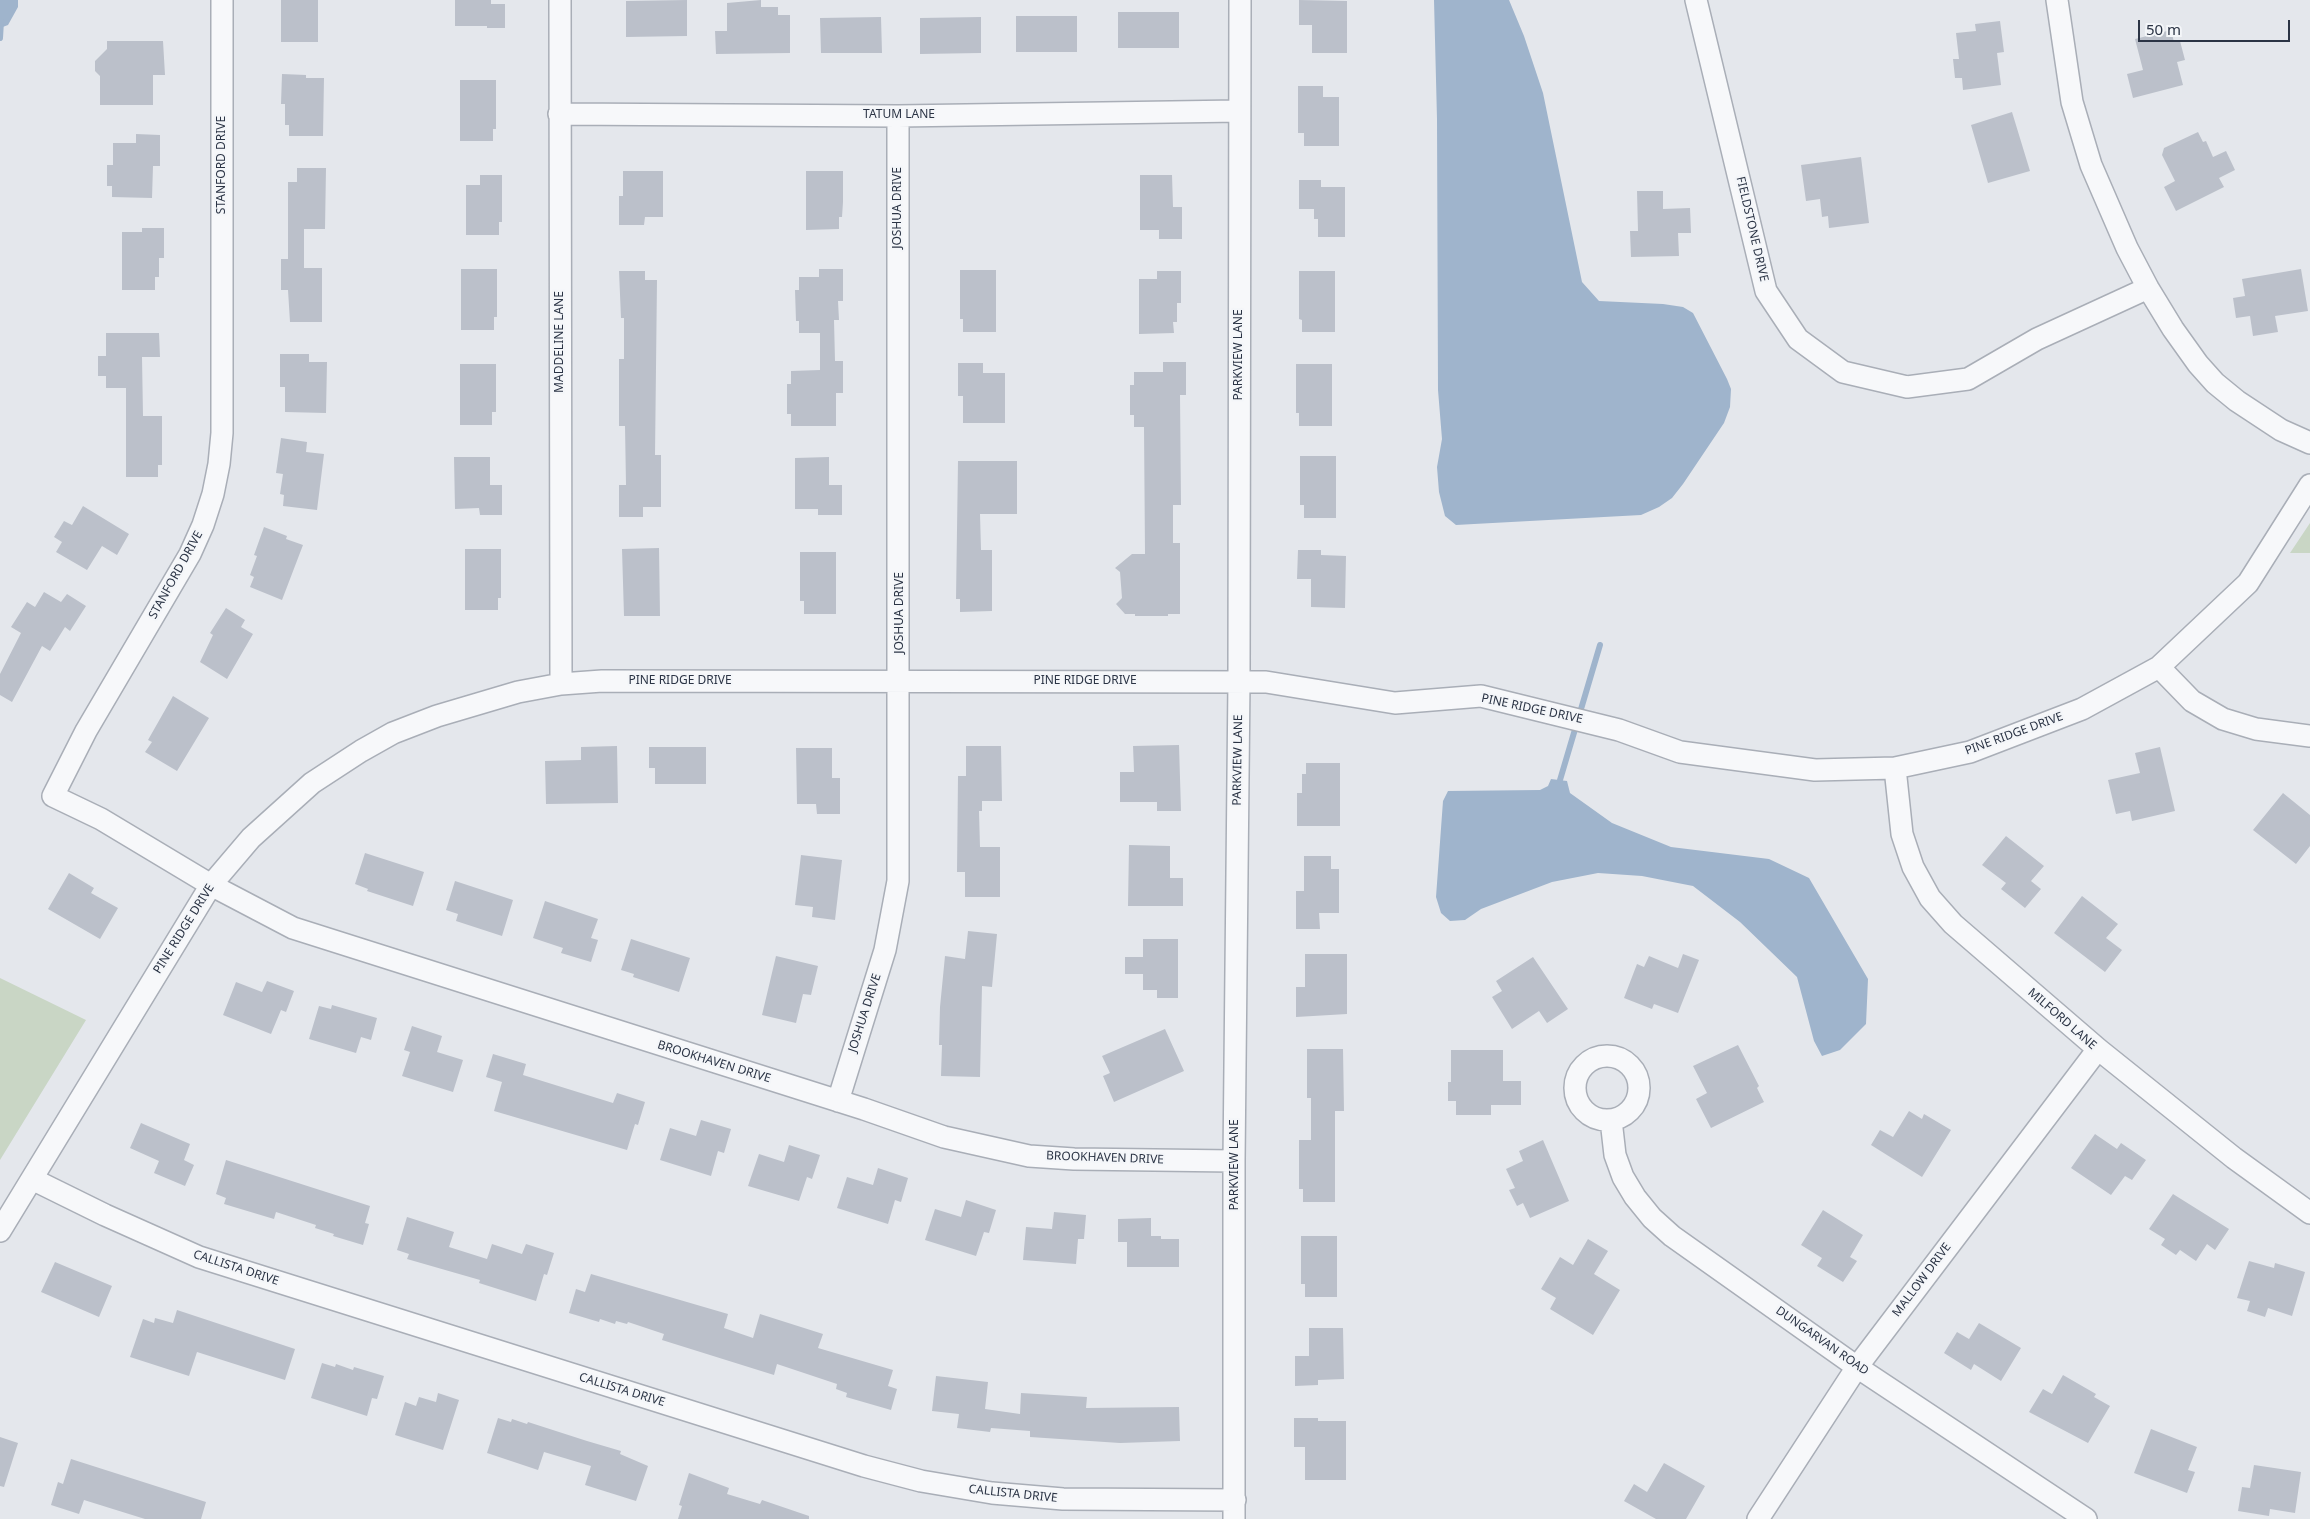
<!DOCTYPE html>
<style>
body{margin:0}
#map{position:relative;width:2310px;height:1519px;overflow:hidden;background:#e4e7ec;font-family:"Noto Sans",sans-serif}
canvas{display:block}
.scale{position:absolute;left:2138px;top:20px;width:152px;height:22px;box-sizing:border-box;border:2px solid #2b3445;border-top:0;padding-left:6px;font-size:15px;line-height:18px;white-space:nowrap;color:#2b3445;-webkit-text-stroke:4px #f4f6f9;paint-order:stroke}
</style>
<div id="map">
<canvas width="2310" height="1519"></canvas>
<div class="scale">50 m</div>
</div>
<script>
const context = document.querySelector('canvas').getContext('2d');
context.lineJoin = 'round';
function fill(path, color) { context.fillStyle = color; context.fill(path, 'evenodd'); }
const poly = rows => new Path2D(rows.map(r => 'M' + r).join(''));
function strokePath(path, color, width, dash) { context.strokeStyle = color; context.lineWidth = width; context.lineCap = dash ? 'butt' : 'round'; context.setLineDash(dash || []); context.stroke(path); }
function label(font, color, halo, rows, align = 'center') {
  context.font = font + ' "Noto Sans",sans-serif'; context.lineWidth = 4.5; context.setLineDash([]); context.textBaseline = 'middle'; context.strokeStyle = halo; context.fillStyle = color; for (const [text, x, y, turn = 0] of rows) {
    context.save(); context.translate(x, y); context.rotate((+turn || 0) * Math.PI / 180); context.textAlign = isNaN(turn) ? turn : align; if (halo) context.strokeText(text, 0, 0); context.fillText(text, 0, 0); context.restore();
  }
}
fill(poly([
 [2310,523,2310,553,2290,553],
 [0,978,86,1020,0,1160]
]), '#c9d6c5');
fill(poly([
 [0,0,18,0,18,7,8,25,0,28],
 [1434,0,1509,0,1524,36,1543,93,1582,282,1599,301,1663,304,1683,307,1693,313,1727,379,1731,389,1730,407,1724,423,1683,484,1672,498,1659,507,1641,515,1474,524,1456,525,1445,516,1439,492,1437,467,1442,439,1438,390,1437,119],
 [1551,779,1567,781,1570,793,1612,823,1671,847,1769,859,1809,878,1868,979,1866,1024,1840,1050,1822,1056,1814,1041,1797,977,1740,922,1693,886,1642,876,1598,873,1552,882,1481,909,1465,920,1450,921,1441,913,1436,897,1443,801,1448,791,1540,790,1548,786]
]), '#9fb4cc');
strokePath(poly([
 [0,38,1,21],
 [1560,780,1600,645]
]), '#9fb4cc', 6);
fill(poly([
 [281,0,318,0,318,42,281,42],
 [455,0,491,0,491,4,505,4,505,28,487,28,487,26,455,26],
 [687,0,687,36,626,37,626,1],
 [761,0,761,7,778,7,778,15,790,15,790,53,716,54,715,31,727,31,727,3],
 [1299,0,1347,1,1347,53,1312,53,1312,25,1299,25],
 [1118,12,1179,12,1179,48,1118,48],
 [1016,16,1077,16,1077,52,1016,52],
 [881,17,882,53,821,53,820,18],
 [981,17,981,53,920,54,920,18],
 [2000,21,2004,52,1997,53,2001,85,1963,90,1962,78,1955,78,1953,59,1959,59,1956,33,1976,31,1975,24],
 [2171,30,2174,42,2180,41,2185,60,2177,62,2183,85,2133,98,2127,74,2143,70,2135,39],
 [107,41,163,41,165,75,153,75,153,105,100,105,100,76,95,71,95,61,107,49],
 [282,74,306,75,306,78,324,78,323,136,289,136,289,125,285,125,285,104,281,104],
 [460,80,496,80,496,129,493,129,493,141,460,141],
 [1298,86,1323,86,1323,97,1339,97,1339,146,1304,146,1304,133,1298,133],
 [2012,112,2030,171,1988,183,1971,125],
 [2198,132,2203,142,2206,141,2213,157,2226,151,2235,170,2219,178,2224,187,2176,211,2164,187,2175,181,2162,155,2164,148],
 [136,134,160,135,160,166,153,166,152,198,112,197,112,186,107,186,107,165,113,165,113,143,136,143],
 [1861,157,1869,223,1829,228,1828,216,1822,217,1820,199,1806,201,1801,165],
 [297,168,326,168,325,229,304,229,304,268,322,268,322,322,290,322,288,290,281,290,281,259,288,259,288,182,297,182],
 [623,171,663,171,663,217,645,217,644,225,619,225,619,196,623,196],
 [806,171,843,171,843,202,842,217,839,217,839,229,806,230],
 [480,175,502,175,502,222,499,222,499,235,466,235,466,185,480,185],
 [1140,175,1172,175,1173,207,1182,207,1182,239,1159,239,1159,230,1140,230],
 [1299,180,1321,180,1321,187,1345,187,1345,237,1318,237,1318,219,1314,219,1314,209,1299,209],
 [1637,191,1663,191,1663,209,1690,208,1691,233,1678,233,1679,256,1631,257,1630,231,1638,231],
 [142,228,164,228,164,258,159,258,159,277,155,277,155,290,122,290,122,232,142,232],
 [461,269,497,269,497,317,494,317,494,330,461,330],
 [819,269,843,269,843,301,838,301,839,320,834,320,835,361,843,361,843,393,836,393,836,426,791,426,791,414,787,414,787,384,791,384,791,371,820,370,820,333,799,333,799,321,796,321,795,290,799,290,799,277,819,277],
 [2301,269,2308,311,2275,316,2278,332,2253,336,2250,316,2236,318,2233,298,2245,296,2242,279],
 [960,270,996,270,996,332,963,332,963,319,960,319],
 [619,271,645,271,645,280,657,280,655,455,661,455,661,507,643,507,643,517,619,517,619,485,626,485,625,426,619,426,619,359,624,359,624,318,621,318],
 [1157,271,1181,271,1181,303,1177,303,1177,322,1173,322,1174,333,1139,334,1139,279,1157,279],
 [1299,271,1335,271,1335,332,1302,332,1302,320,1299,319],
 [106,333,159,333,160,357,142,357,143,416,162,416,162,465,158,465,158,477,126,477,126,388,106,388,106,376,98,376,98,356,106,356],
 [280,354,309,354,309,362,327,362,326,413,285,412,285,387,280,387],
 [1163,362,1186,362,1186,395,1180,395,1181,505,1173,505,1173,543,1180,543,1180,614,1168,614,1168,616,1135,616,1135,614,1125,614,1116,604,1122,598,1120,572,1115,568,1132,554,1145,554,1144,427,1134,427,1134,415,1130,415,1130,385,1134,385,1134,372,1163,372],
 [958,363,983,363,983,373,1005,373,1005,423,963,423,963,396,958,396],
 [460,364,496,364,496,412,492,412,492,425,460,425],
 [1296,364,1332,364,1332,426,1299,426,1299,413,1296,413],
 [281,438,307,442,306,452,324,454,317,510,283,506,284,495,280,494,283,474,276,473],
 [1300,456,1336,456,1336,518,1304,518,1304,505,1300,505],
 [454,457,490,457,490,485,502,485,502,515,480,515,479,508,455,509],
 [829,457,829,485,842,485,842,515,818,515,818,509,795,509,795,458],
 [958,461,1017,461,1017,514,980,514,981,550,992,550,992,611,960,612,960,599,956,599],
 [83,506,129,534,117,555,102,546,87,570,56,552,62,542,54,537,64,521,72,525],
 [264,527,287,536,286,539,303,545,282,600,250,587,254,577,250,575,257,556,254,555],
 [659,548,660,616,624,616,622,549],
 [465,549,501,549,501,598,498,598,498,610,465,610],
 [1298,550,1321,550,1321,555,1346,556,1345,608,1311,607,1311,579,1297,579],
 [800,552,836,552,836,614,804,614,804,601,800,601],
 [44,592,61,602,67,594,86,606,70,631,65,627,50,651,42,646,12,702,0,695,0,674,21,633,11,627,27,602,35,607],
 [226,608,245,620,241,627,253,634,227,679,200,662,213,635,210,633],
 [173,696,209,718,177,771,145,752,152,742,148,740],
 [1179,745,1181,811,1157,811,1157,802,1120,802,1120,772,1134,772,1133,746],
 [617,746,618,803,546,804,545,761,581,760,581,747],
 [966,746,1001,746,1002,801,982,801,982,811,979,811,980,847,1000,847,1000,897,965,897,965,872,957,872,958,776,966,776],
 [649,747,706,747,706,784,655,784,655,768,649,768],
 [2160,747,2175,811,2132,821,2130,811,2116,814,2108,780,2140,773,2135,753],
 [796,748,832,748,832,778,840,778,840,814,817,814,816,804,797,804],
 [1306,763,1340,763,1340,826,1297,826,1297,793,1302,793,1302,774,1306,774],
 [2283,793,2310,815,2310,846,2296,864,2253,830],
 [2006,836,2044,866,2031,881,2041,889,2025,908,2001,889,2006,883,1982,865],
 [1129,845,1170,846,1170,878,1183,878,1183,906,1128,906],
 [365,853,424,872,413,906,367,891,368,889,355,884],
 [801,855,842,860,835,920,812,917,813,907,795,905],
 [1304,856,1331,856,1331,869,1339,869,1339,913,1319,913,1320,929,1296,929,1296,891,1304,891],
 [69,873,94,888,91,893,118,908,100,939,48,909],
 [455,881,513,900,502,936,456,921,458,914,446,910],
 [2082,896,2118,924,2106,938,2122,950,2105,972,2054,933],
 [545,901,598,919,591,938,598,940,591,962,561,953,563,948,533,938],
 [968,931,997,934,992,987,982,986,980,1077,941,1076,942,1045,939,1045,940,1007,945,956,965,959],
 [631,939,690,958,679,992,633,977,634,974,621,970],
 [1143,939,1178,939,1178,998,1157,998,1157,990,1143,990,1143,974,1125,974,1125,957,1143,957],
 [1305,954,1347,954,1347,1014,1296,1017,1296,987,1305,987],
 [1683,954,1699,960,1678,1013,1654,1004,1652,1009,1624,998,1637,964,1644,967,1649,956,1678,968],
 [776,956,818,966,811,995,803,994,796,1023,762,1015],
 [1533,957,1568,1009,1547,1023,1539,1011,1512,1029,1492,997,1502,991,1496,981],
 [267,981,294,991,286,1012,281,1010,271,1034,223,1015,236,982,262,992],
 [332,1005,377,1018,371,1040,361,1037,356,1053,309,1039,319,1006,331,1009],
 [412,1026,442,1036,437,1052,463,1060,453,1092,402,1076,410,1052,404,1050],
 [1165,1029,1184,1071,1114,1102,1103,1076,1110,1073,1102,1056],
 [1738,1045,1759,1086,1757,1088,1764,1102,1711,1128,1696,1099,1707,1093,1693,1066],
 [1307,1049,1343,1049,1344,1111,1335,1111,1335,1202,1303,1202,1303,1189,1299,1189,1299,1140,1311,1140,1311,1098,1307,1098],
 [1451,1050,1503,1050,1503,1081,1521,1081,1521,1105,1491,1105,1491,1115,1456,1115,1456,1101,1448,1101,1448,1082,1451,1082],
 [493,1054,526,1064,523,1075,613,1103,617,1093,645,1102,638,1125,635,1124,627,1150,494,1111,502,1082,486,1077],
 [1909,1111,1922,1119,1924,1114,1951,1130,1922,1177,1871,1145,1880,1130,1893,1137],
 [701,1120,731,1129,724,1153,718,1151,711,1176,660,1160,670,1128,696,1136],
 [141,1123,190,1144,184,1160,194,1165,185,1186,154,1173,159,1161,130,1148],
 [2095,1134,2117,1149,2121,1143,2146,1160,2132,1180,2125,1176,2111,1195,2071,1168],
 [1543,1140,1569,1201,1530,1218,1523,1203,1517,1206,1509,1190,1515,1188,1506,1169,1523,1161,1519,1151],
 [789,1145,820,1155,812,1179,807,1177,799,1201,748,1186,759,1154,784,1162],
 [226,1160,370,1206,365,1223,369,1224,363,1245,333,1236,334,1234,315,1228,316,1225,276,1212,274,1219,224,1204,226,1198,216,1194],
 [878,1168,908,1178,901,1202,895,1200,888,1224,837,1208,847,1177,873,1185],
 [2173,1194,2229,1229,2215,1250,2207,1244,2196,1261,2180,1250,2176,1255,2161,1245,2165,1239,2149,1229],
 [966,1200,996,1210,989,1233,984,1232,976,1256,925,1240,935,1209,961,1217],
 [1823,1210,1863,1235,1850,1257,1857,1261,1843,1282,1817,1266,1822,1258,1801,1245],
 [1054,1212,1086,1215,1084,1239,1078,1239,1076,1264,1023,1260,1026,1227,1052,1229],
 [407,1217,454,1232,449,1247,487,1259,492,1244,522,1254,526,1244,554,1253,547,1275,544,1274,536,1301,479,1283,480,1280,407,1259,409,1254,397,1250],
 [1151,1218,1151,1236,1161,1236,1161,1239,1179,1239,1179,1267,1127,1267,1127,1242,1118,1242,1118,1219],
 [1301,1236,1337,1236,1337,1297,1305,1297,1305,1284,1301,1284],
 [1588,1239,1608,1251,1594,1274,1620,1290,1593,1335,1550,1309,1556,1298,1541,1289,1560,1257,1573,1265],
 [2249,1261,2274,1268,2275,1263,2305,1272,2292,1316,2268,1308,2265,1317,2247,1311,2250,1301,2237,1298],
 [55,1262,112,1286,99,1317,41,1292],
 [591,1274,728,1314,724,1328,753,1338,760,1314,823,1334,818,1348,893,1370,888,1386,897,1389,891,1410,846,1397,847,1393,836,1389,837,1384,777,1364,774,1375,662,1340,664,1334,628,1322,627,1324,616,1321,615,1324,600,1319,599,1322,569,1313,576,1289,585,1292],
 [177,1310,295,1349,285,1380,197,1352,189,1376,130,1357,143,1319,154,1323,155,1318,173,1323],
 [1979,1323,2021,1348,2001,1381,1974,1364,1971,1370,1944,1353,1957,1332,1969,1339],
 [1309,1328,1343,1328,1344,1379,1318,1380,1318,1385,1295,1386,1295,1356,1309,1356],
 [322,1363,335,1367,336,1364,353,1370,354,1367,384,1376,377,1399,372,1398,367,1416,311,1398],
 [2063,1375,2096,1394,2094,1397,2110,1406,2088,1443,2029,1412,2043,1389,2052,1394],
 [936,1376,988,1382,985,1409,1020,1414,1021,1393,1087,1397,1086,1408,1179,1407,1180,1441,1120,1443,1030,1437,1030,1431,991,1428,990,1432,957,1428,959,1414,932,1411],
 [438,1393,459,1400,443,1450,395,1435,405,1402,416,1406,419,1397,436,1402],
 [498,1418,511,1422,512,1419,527,1424,528,1422,587,1441,621,1451,620,1454,648,1466,636,1501,585,1485,591,1466,544,1452,538,1470,487,1453],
 [1294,1418,1318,1418,1318,1421,1346,1421,1346,1480,1305,1480,1305,1447,1294,1447],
 [2151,1429,2197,1447,2188,1470,2195,1472,2187,1493,2134,1473],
 [0,1437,18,1443,4,1487,0,1486],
 [71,1459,206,1502,201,1519,145,1519,84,1500,79,1514,51,1505,58,1482,63,1484],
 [1664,1463,1705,1486,1686,1519,1656,1519,1624,1501,1634,1484,1647,1492],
 [2254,1465,2301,1472,2295,1513,2270,1509,2269,1516,2238,1511,2242,1487,2250,1488],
 [689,1473,729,1488,727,1494,760,1504,762,1500,809,1516,809,1519,678,1519,682,1506,679,1505]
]), '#bbc0ca');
const street = poly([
 [222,0,222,433,219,464,213,494,203,525,190,554,86,731,53,796,101,819,211,885,293,928,864,1109,944,1137,1029,1156,1074,1159,1234,1161],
 [560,0,561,684],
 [1696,0,1766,291,1798,339,1843,372,1907,387,1968,379,2037,339,2148,288],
 [2057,0,2072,102,2091,165,2127,248,2148,288,2173,329,2198,364,2215,383,2237,401,2281,430,2310,443],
 [559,114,898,116,1239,111],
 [2159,667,2192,701,2223,719,2256,729,2310,736],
 [1895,768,1902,834,1913,867,1930,898,1953,924,2098,1049,2234,1158,2310,1213],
 '1575 1088a32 32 0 1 1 64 0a32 32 0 1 1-64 0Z',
 [838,1101,885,950,898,881,898,116],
 [1611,1120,1615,1155,1623,1177,1635,1197,1652,1218,1672,1236,1857,1367,2086,1519],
 [32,1179,105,1215,199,1257,864,1466,921,1481,992,1493,1063,1499,1235,1500],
 [0,1231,211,885,251,838,312,783,361,751,393,733,437,716,518,692,561,684,602,681,1266,682,1395,703,1481,696,1619,730,1680,752,1815,770,1895,768,1970,752,2082,709,2159,667,2248,583,2310,485],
 [1234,1519,1234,1161,1239,681,1240,0],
 [1758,1519,1857,1367,2098,1049]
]);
strokePath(street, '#a9aeb7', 24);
strokePath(street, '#f7f8fa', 21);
label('12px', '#2b3445', '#f4f6f9', [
 ["TATUM LANE",899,115],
 ["STANFORD DRIVE",222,165,-90],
 ["JOSHUA DRIVE",898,208,-90],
 ["FIELDSTONE DRIVE",1752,229,77],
 ["MADDELINE LANE",560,342,-90],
 ["PARKVIEW LANE",1239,355,-90],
 ["STANFORD DRIVE",176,575,-61],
 ["JOSHUA DRIVE",900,613,-90],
 ["PINE RIDGE DRIVE",680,681],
 ["PINE RIDGE DRIVE",1085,681],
 ["PINE RIDGE DRIVE",1532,709,12],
 ["PINE RIDGE DRIVE",2014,734,-20],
 ["PARKVIEW LANE",1238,760,-89],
 ["PINE RIDGE DRIVE",184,929,-58],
 ["JOSHUA DRIVE",865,1013,-72],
 ["MILFORD LANE",2062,1019,41],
 ["BROOKHAVEN DRIVE",714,1062,17],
 ["BROOKHAVEN DRIVE",1105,1158,2],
 ["PARKVIEW LANE",1235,1165,-90],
 ["CALLISTA DRIVE",236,1268,18],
 ["MALLOW DRIVE",1922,1280,-53],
 ["DUNGARVAN ROAD",1822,1341,35],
 ["CALLISTA DRIVE",622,1390,17],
 ["CALLISTA DRIVE",1013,1494,6]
]);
</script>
